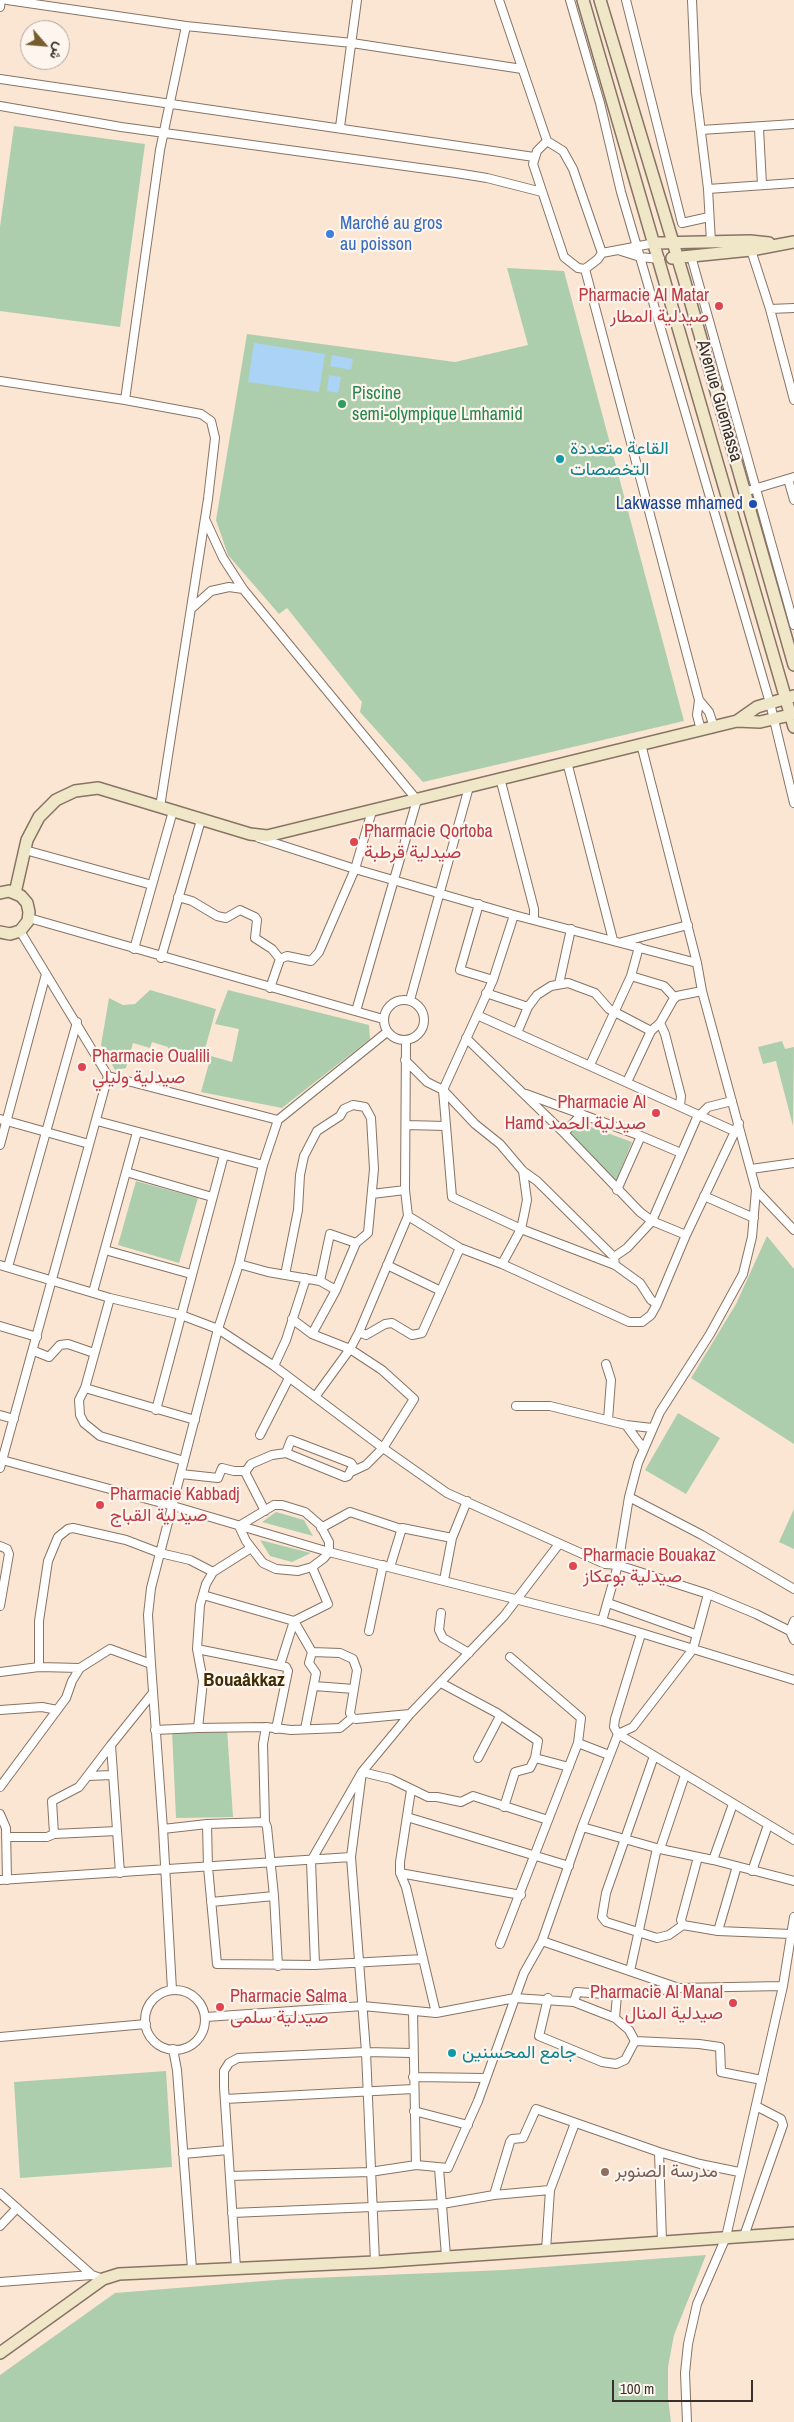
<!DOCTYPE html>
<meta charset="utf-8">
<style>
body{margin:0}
#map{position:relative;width:794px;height:2422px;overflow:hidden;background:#fbe6d4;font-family:"Archivo Narrow",Vazirmatn,sans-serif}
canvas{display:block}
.north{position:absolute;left:20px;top:20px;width:50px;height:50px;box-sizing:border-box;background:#fef5ef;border:1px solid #afa6a0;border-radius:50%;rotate:117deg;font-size:14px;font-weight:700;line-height:20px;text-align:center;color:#383029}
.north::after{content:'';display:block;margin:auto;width:18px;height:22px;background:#755d2e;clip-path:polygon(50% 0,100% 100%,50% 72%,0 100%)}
.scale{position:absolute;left:612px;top:2380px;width:141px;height:22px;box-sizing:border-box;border:2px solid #383029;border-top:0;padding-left:6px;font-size:15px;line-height:18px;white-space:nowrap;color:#383029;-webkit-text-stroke:4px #fef5ef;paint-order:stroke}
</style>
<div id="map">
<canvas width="794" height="2422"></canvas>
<div class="north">ش</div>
<div class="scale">100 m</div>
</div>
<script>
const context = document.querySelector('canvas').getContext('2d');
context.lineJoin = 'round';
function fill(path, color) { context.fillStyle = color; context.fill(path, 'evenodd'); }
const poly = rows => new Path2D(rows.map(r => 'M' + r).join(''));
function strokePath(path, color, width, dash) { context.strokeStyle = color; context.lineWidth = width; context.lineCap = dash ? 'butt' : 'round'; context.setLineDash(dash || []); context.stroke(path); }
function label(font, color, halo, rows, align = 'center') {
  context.font = font + ' "Archivo Narrow",Vazirmatn,sans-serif'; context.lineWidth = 4.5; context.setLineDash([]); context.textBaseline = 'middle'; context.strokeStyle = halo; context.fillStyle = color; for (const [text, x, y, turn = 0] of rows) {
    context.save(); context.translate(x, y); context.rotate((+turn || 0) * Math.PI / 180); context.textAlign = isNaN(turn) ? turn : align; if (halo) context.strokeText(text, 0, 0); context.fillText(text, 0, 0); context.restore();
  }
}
fill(poly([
 [14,126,145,144,120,327,0,311,0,227],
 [507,268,564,271,684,721,423,782,360,712,362,702,287,608,279,614,228,555,216,520,247,334,455,362,528,345],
 [150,990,216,1009,202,1060,191,1057,191,1051,179,1049,178,1054,168,1051,168,1047,152,1042,150,1048,133,1043,126,1068,115,1070,101,1045,109,998,123,1005,135,1004],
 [228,990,369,1025,370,1039,282,1108,201,1092,211,1056,232,1062,239,1029,215,1024],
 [782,1041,785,1049,794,1047,793,1126,776,1061,763,1064,758,1047],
 [577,1122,632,1142,615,1184,568,1133],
 [136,1181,198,1198,179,1263,118,1245],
 [767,1236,794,1269,794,1444,691,1378,736,1304],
 [678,1413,720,1438,686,1494,645,1470],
 [794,1509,794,1549,779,1542],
 [276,1512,304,1520,313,1536,262,1522],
 [260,1540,311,1553,292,1562,270,1556],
 [227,1729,233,1817,176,1818,172,1731],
 [166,2071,172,2167,20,2178,14,2082],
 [706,2255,674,2335,668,2367,668,2398,671,2422,0,2422,0,2375,115,2293,288,2279,504,2270]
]), '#adceac');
fill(poly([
 [254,343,325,354,319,392,248,382],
 [332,355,353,359,351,370,330,366],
 [329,375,341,377,338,393,327,391]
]), '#aad3f6');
const street = poly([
 [7,0,186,26,352,43,522,69],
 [499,0,547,141],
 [570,0,600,103,621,192,770,703,794,803],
 [626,0,682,223,709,217],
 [692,0,696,92,708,189,711,242],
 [0,7,1,0],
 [0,79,534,157],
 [0,106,121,127,456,173,487,178,542,192],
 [340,127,357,0],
 [759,128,762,185],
 [701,130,794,124],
 [547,141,537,151,533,164,564,257,578,268,585,269,598,259,602,253],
 [547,141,563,151,573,169,602,253],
 [708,189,794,183],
 [751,250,770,309,794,400],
 [621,251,640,257,660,259],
 [602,253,655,243],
 [691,256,794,625],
 [585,269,699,700],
 [770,309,794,308],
 [0,381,125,400],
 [788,479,794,500],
 [744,492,794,477],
 [205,519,223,558,243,589,417,800,356,1011],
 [191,609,211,591,229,587,243,589],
 [701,730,697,715,699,700,709,712,714,727],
 [567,762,613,940],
 [500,778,534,909,534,920],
 [160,807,208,499,215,438,211,421,201,414,125,400,160,150,186,26],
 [259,838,355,869,514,915,697,963],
 [25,850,152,885],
 [178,897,192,901,217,916,226,918,240,910,255,917,257,920,255,938,272,949,280,959],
 [479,904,460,970,493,980],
 [514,915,493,980,443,1090,452,1197,521,1229,615,1265,640,1283,651,1300,657,1304],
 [29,918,383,1019],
 [20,931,108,1076,278,1120],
 [622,942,688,925],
 [134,949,173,811],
 [161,958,201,820],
 [631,976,664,986,675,998],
 [559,984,571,929],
 [270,988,280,959,287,956,311,961,319,952,355,869,372,811],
 [486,993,528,1007],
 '384 1020a20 20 0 1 1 40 0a20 20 0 1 1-40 0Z',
 [410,1000,469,787],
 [477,1015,734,1131],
 [660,1023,665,1034,681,1096,680,1106],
 [517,1033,528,1007,537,995,551,986,568,983,595,993,609,1009,651,1031],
 [466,1038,564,1133,640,1212,652,1221,686,1235],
 [405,1060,427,1082,443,1090,475,1124,500,1144,523,1171,537,1181,614,1257,615,1265],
 [590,1065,631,976,639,947],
 [627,1082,651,1031,660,1023,673,1000,677,996,702,991],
 [526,1094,641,1136,681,1153],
 [700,1115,708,1107,732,1101],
 [0,1119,89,1144],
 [97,1121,263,1165],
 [406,1125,446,1126],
 [564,1133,582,1114],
 [0,1145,46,974],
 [751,1169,794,1163],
 [126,1172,212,1197],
 [617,1190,641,1136],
 [756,1190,794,1230],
 [372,1194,405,1190],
 [704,1196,754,1218],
 [408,1216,460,1248,502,1264,629,1322,642,1322,651,1315,657,1304,686,1235,739,1123],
 [105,1250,191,1274],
 [614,1257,627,1248,652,1221,698,1115],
 [239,1264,268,1272,320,1281,336,1290],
 [502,1264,521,1229,524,1215,527,1200,523,1171],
 [0,1265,110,1298,181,1315,218,1329,274,1366,383,1448,447,1493,605,1564,618,1565,708,1594,756,1614,790,1631,794,1640],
 [387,1265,441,1291],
 [8,1267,77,1022],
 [285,1275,298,1210,300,1175,304,1156,317,1131,340,1116,344,1109,353,1105,365,1107,371,1118,374,1169,368,1233,356,1243,336,1290,312,1334,350,1349,382,1370,414,1399,383,1448,366,1465,351,1472],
 [320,1281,330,1234,356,1243],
 [93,1292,137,1132],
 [110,1298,85,1388,79,1400,80,1415,84,1423,100,1436,184,1461],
 [292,1319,312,1334],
 [0,1326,37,1337],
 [359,1332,366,1335,385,1324,392,1323,412,1335,422,1333,460,1248],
 [34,1351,49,1357,60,1345,68,1344,94,1353],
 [606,1364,611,1380,608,1420],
 [274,1366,286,1340,306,1278],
 [85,1388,195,1420],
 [315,1397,350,1349,359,1332,408,1216,405,1190,406,1040],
 [516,1406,550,1406,626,1425,652,1428],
 [156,1410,224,1155],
 [0,1415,14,1419],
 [626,1425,643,1448],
 [260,1435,289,1378],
 [2,1460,173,1506,329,1552,602,1621,794,1680],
 [0,1468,108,1076],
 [181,1474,218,1478,222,1468,234,1471,246,1471],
 [629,1497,702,1535,794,1589],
 [274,1505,282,1505,305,1512,320,1525,329,1542,329,1552,324,1558,312,1567,298,1571,276,1569,263,1563,246,1541,239,1526,274,1505],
 [265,1511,246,1474,246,1471,251,1464,272,1455,286,1453,345,1477,348,1476,353,1466,351,1463,291,1440,286,1453],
 [321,1528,350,1512,401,1529],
 [0,1546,7,1549,9,1554,0,1606],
 [390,1567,402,1528,452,1538],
 [444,1580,452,1538,467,1501],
 [203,1595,294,1621,312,1652,309,1663,316,1673,305,1729],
 [608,1603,695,1634],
 [441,1613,439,1630,443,1638,469,1653],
 [602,1621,618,1565,629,1497,638,1463,660,1412,710,1334,743,1274,752,1237,756,1190,702,991,697,963,641,744],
 [369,1631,383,1565],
 [790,1631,794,1621],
 [641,1634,615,1719,614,1727,618,1734,794,1840],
 [197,1649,286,1667,288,1671,276,1729],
 [312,1652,340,1653,353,1659,357,1670,350,1713,352,1718,356,1719,410,1714],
 [510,1657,581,1718,578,1743],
 [280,1665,294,1621,328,1604,312,1567],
 [39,1667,39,1621,48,1561,58,1537,68,1529,73,1528,126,1540,160,1553,190,1560,213,1572],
 [80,1668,110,1649,151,1664],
 [0,1672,39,1667,80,1668,72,1681,66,1698,0,1787],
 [441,1683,497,1713,538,1741,535,1758,530,1768,515,1772,504,1807],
 [314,1686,354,1689],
 [0,1710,42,1707,57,1710],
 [198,1728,266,1727],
 [155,1730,198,1728,203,1681,197,1649,200,1605,206,1584,213,1572,251,1548],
 [654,1756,606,1893,602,1917,606,1922,657,1938,669,1935,683,1925],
 [478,1758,500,1716],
 [535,1758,569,1767],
 [88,1776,112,1775],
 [411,1790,400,1862,400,1873,521,1895],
 [0,1814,6,1828,7,1880],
 [407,1817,569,1866],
 [207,1824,208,1867,217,1964,315,1965,423,1959],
 [582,1827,660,1849,713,1860,794,1881],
 [163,1829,207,1824,265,1822],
 [54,1834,52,1801,79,1787,111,1745],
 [6,1837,47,1837,54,1834,117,1831],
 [660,1849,685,1775],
 [698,1857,681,1920,683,1925,718,1931,791,1934],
 [713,1860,733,1804],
 [752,1871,768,1825],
 [120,1873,111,1745,152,1694],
 [400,1873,406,1887,436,2013],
 [0,1880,351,1857],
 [211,1902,274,1896],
 [718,1931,737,1866],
 [542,1941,676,1987],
 [500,1944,578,1743,609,1755],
 [315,1965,311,1861,362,1772,391,1779,428,1797,437,1797,461,1802,473,1796,548,1820],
 [278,1966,274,1896,267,1827,265,1822,263,1744,266,1727,291,1730,340,1728,352,1718],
 [630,1971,657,1848],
 [172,1990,163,1829,151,1664,148,1615,151,1588,218,1329,239,1264,263,1165,278,1120,387,1032],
 '145 2020a30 30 0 1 1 60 0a30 30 0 1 1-60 0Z',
 [548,1998,539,2036,602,2062,616,2064,625,2060,635,2041,699,2044,720,2047,721,2072,762,2080],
 [574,2002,615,2018,629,2030,635,2041],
 [413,2011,416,2165],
 [206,2017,363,2006,436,2013,515,1998,574,2002,577,1992,617,1995,678,1988,783,1986],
 [615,2018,617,1995],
 [0,2037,146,2024],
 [173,2049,177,2070,192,2269],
 [413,2077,485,2078],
 [225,2099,413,2089],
 [414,2111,468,2125],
 [659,2152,662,2241],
 [183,2154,228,2150],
 [439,2168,446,2256],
 [230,2176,370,2172,416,2165,448,2168,478,2101,524,1973,542,1941,582,1827,618,1734,633,1727,693,1649,708,1594],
 [0,2193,92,2275,103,2279],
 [494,2195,510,2142,512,2139,523,2138,536,2109,659,2152,700,2164,739,2172],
 [232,2213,442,2204,494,2195,550,2190],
 [0,2226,17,2208],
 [744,2236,783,2125,781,2119,756,2106],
 [546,2250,550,2190,575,2123],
 [375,2262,366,2052,351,1857,362,1772,410,1714,504,1616,559,1544],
 [236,2268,224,2087,224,2071,229,2063,238,2058,366,2052,412,2053],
 [0,2282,92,2275],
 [687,2422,685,2373,688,2344,697,2304,726,2237,783,1986,794,1917]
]);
const secondary = poly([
 [583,0,794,727],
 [600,0,684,279,794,665],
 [655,243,750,241,769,243],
 [672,258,751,250,794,242],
 [737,721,757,707,794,696],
 [0,893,9,891,21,896,27,903,29,912,28,921,20,931,10,934,0,932],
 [15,893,27,840,39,817,56,800,75,791,98,788,250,834,267,836,737,721,760,722,794,714],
 [0,2353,103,2279,119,2274,375,2262,794,2233]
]);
strokePath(street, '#877465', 10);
strokePath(secondary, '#877465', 14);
strokePath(street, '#fff', 8);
strokePath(secondary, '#f0e6c8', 11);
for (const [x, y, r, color] of [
 [330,234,5,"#3f7fe0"],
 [719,306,5,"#e0444e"],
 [342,404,5,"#2e9e5b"],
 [560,459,5,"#0f9aa8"],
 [753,504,5,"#1a4fb4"],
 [354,842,5,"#e0444e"],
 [82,1067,5,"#e0444e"],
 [656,1113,5,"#e0444e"],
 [100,1505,5,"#e0444e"],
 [573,1566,5,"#e0444e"],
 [733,2003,5,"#e0444e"],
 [220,2007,5,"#e0444e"],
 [452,2053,5,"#0f9aa8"],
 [605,2172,5,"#8d6e63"]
]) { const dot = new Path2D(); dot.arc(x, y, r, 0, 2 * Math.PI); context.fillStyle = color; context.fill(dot); strokePath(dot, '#fef5ef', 2); }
label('18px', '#366cbe', '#fef5ef', [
 ["Marché au gros",340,224],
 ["au poisson",340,245]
], 'left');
label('18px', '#be3a42', '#fef5ef', [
 ["Pharmacie Al Matar",709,296,"right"],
 ["صيدلية المطار",709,317,"right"],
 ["Pharmacie Qortoba",364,832],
 ["صيدلية قرطبة",364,853],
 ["Pharmacie Oualili",92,1057],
 ["صيدلية وليلي",92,1078],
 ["Pharmacie Al",646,1103,"right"],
 ["Hamd صيدلية الحمد",646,1124,"right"],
 ["Pharmacie Kabbadj",110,1495],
 ["صيدلية القباج",110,1516],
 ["Pharmacie Bouakaz",583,1556],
 ["صيدلية بوعكاز",583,1577],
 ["Pharmacie Al Manal",723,1993,"right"],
 ["صيدلية المنال",723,2014,"right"],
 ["Pharmacie Salma",230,1997],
 ["صيدلية سلمى",230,2018]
], 'left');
label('18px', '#27864d', '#fef5ef', [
 ["Piscine",352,394],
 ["semi-olympique Lmhamid",352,415]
], 'left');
label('18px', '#383029', '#fef5ef', [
 ["Avenue Guemassa",719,401,74]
]);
label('18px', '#0d838f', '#fef5ef', [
 ["القاعة متعددة",570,449],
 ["التخصصات",570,470],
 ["جامع المحسنين",462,2053]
], 'left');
label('18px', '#164399', '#fef5ef', [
 ["Lakwasse mhamed",743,504]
], 'right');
label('18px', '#785e54', '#fef5ef', [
 ["مدرسة الصنوبر",615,2172]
], 'left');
label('bold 19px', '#3e2d04', '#fef5ef', [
 ["Bouaâkkaz",244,1681]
]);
</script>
